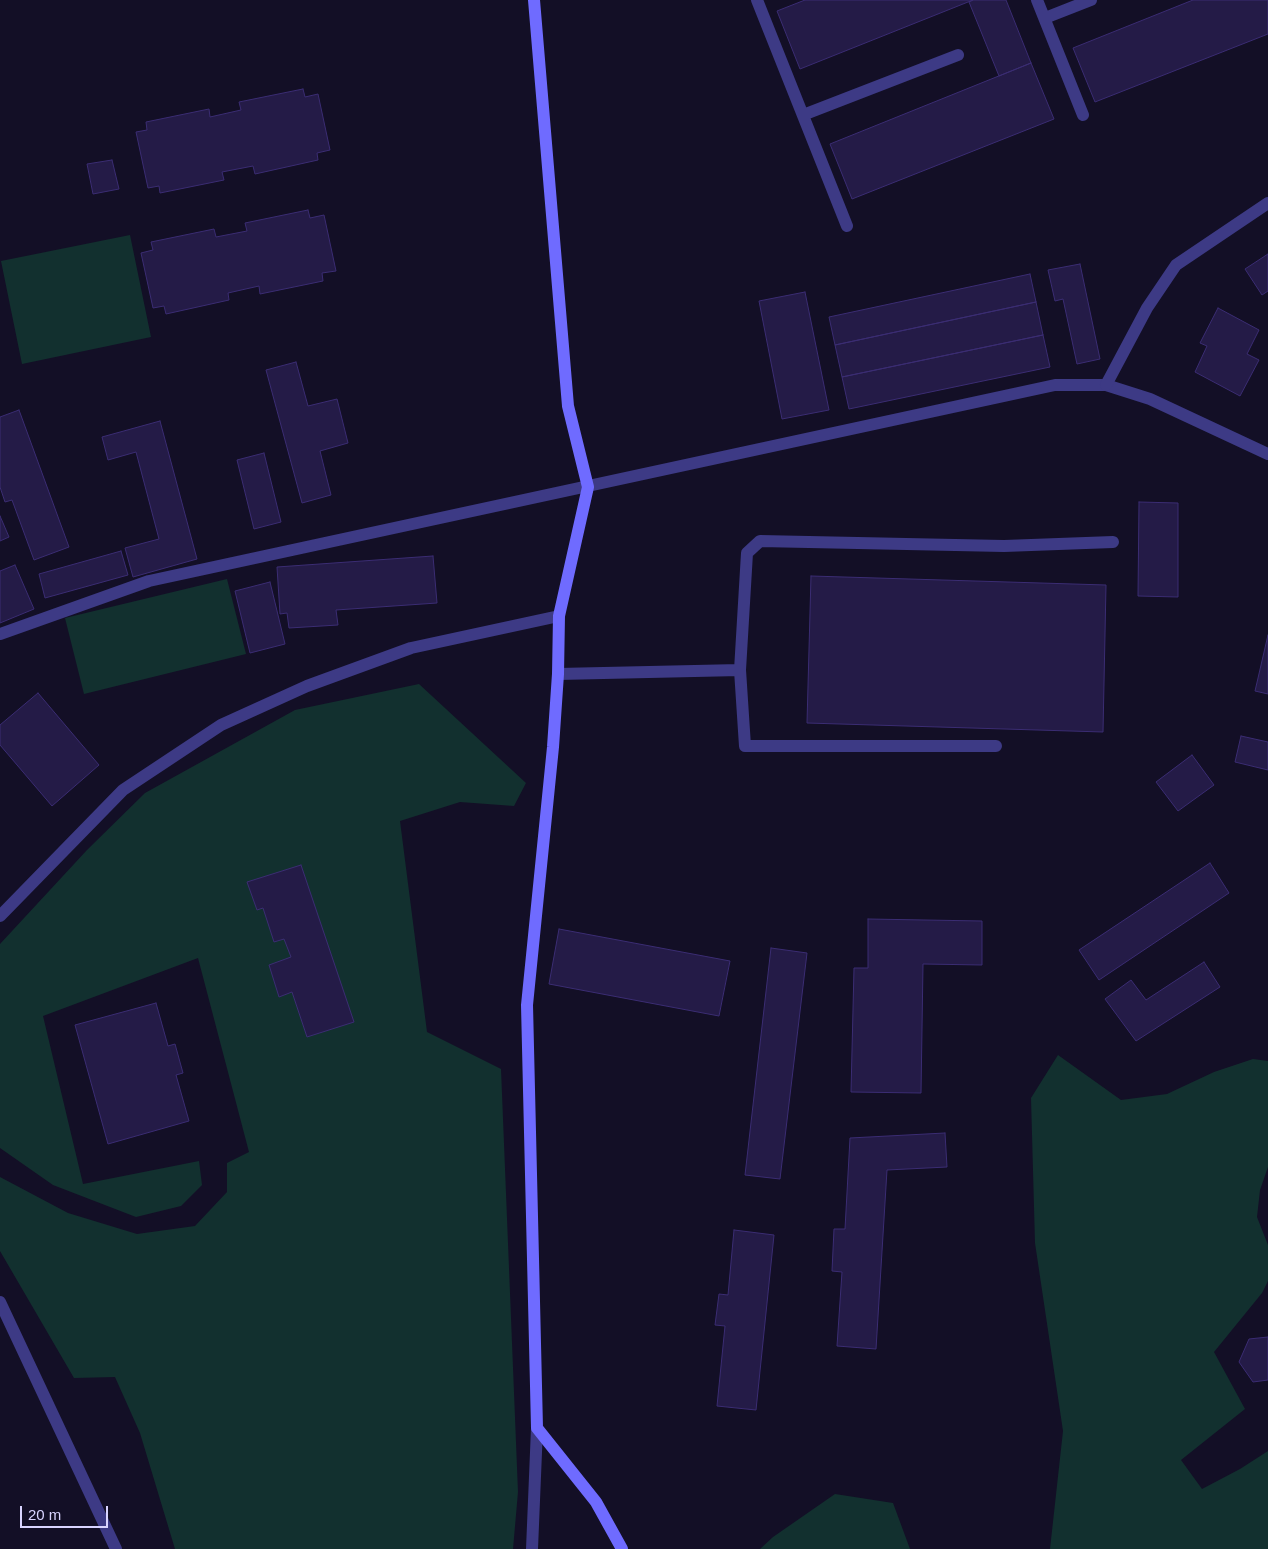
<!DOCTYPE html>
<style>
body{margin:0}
#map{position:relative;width:1268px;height:1549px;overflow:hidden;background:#130f26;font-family:Helvetica,sans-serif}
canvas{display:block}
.scale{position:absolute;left:20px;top:1506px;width:88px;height:22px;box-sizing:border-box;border:2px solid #d9d4ff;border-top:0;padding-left:6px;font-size:15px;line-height:18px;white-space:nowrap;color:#d9d4ff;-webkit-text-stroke:4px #130f26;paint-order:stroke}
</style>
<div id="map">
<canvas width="1268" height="1549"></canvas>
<div class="scale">20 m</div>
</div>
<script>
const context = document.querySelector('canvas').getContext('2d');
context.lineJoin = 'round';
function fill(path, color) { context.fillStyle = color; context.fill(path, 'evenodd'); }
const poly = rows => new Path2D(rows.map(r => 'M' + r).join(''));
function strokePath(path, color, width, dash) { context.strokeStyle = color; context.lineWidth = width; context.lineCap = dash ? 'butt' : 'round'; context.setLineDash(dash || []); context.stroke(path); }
fill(poly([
 [130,235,151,337,22,364,1,261],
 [227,579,246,654,84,694,65,618],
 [419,684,526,783,514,806,460,802,400,821,427,1032,501,1069,518,1492,513,1549,175,1549,140,1433,115,1377,74,1378,0,1251,0,1177,68,1213,137,1234,195,1226,227,1192,227,1163,249,1152,198,958,43,1016,83,1184,199,1161,202,1185,181,1206,136,1217,53,1185,0,1148,0,944,87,850,145,793,295,710],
 [1058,1055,1121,1100,1167,1094,1214,1072,1253,1059,1268,1061,1268,1167,1260,1190,1257,1217,1268,1245,1268,1281,1262,1293,1214,1352,1245,1409,1181,1460,1202,1489,1240,1469,1268,1451,1268,1549,1050,1549,1063,1431,1035,1243,1031,1098],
 [835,1494,893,1503,910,1549,760,1549,773,1537]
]), '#12302f');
const building = poly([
 [805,0,973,0,800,69,777,11,805,0],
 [973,0,1006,0,1031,63,999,76,969,2,973,0],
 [1193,0,1268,0,1268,34,1095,102,1073,48,1193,0],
 [1031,63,1054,119,852,199,830,144,1031,63],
 [303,89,305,97,318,94,330,150,317,153,318,160,255,174,253,166,222,172,224,180,160,193,159,186,148,188,136,132,147,130,146,122,209,109,210,117,241,110,239,102,303,89],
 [112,160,119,189,93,194,87,164,112,160],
 [308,210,310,218,324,215,336,271,322,273,323,281,260,294,259,286,228,293,229,300,166,314,164,306,153,308,141,253,153,250,151,242,214,229,216,237,247,231,245,223,308,210],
 [1268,254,1268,291,1262,295,1245,269,1268,254],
 [1080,264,1100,359,1077,364,1063,299,1055,301,1048,270,1080,264],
 [1030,274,1036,302,835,345,829,317,1030,274],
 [805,292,829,410,782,419,759,301,805,292],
 [1036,302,1043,335,842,377,835,345,1036,302],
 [1218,308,1259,330,1247,354,1259,360,1240,396,1195,372,1207,346,1200,343,1218,308],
 [1043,335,1050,367,849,409,842,377,1043,335],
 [296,362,308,406,337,399,348,443,320,451,331,495,302,503,266,370,296,362],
 [19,410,69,547,34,560,12,500,5,502,0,487,0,417,19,410],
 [160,421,197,559,133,577,125,548,159,539,136,452,108,460,102,437,160,421],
 [264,453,281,522,254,529,237,460,264,453],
 [1139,502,1178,503,1178,597,1138,596,1139,502],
 [0,516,9,537,0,541,0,516],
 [121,551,128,575,45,598,39,574,121,551],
 [433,556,437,603,336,610,338,625,289,628,287,613,280,614,277,567,433,556],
 [15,565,34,609,0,623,0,571,15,565],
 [811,576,1106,585,1103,732,807,723,811,576],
 [270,582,285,644,250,653,235,591,270,582],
 [1268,635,1268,694,1255,691,1268,635],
 [38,693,99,765,52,806,0,745,0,725,38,693],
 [1241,736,1268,742,1268,770,1235,762,1241,736],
 [1192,755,1214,785,1178,811,1156,782,1192,755],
 [1210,863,1229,893,1099,980,1079,950,1210,863],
 [301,865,354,1022,307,1037,292,992,279,997,269,965,291,957,284,939,274,942,263,908,257,910,247,882,301,865],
 [868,919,982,921,982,965,923,964,921,1093,851,1092,854,968,868,968,868,919],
 [559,929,730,961,719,1016,549,984,559,929],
 [771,948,807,953,780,1179,745,1175,771,948],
 [1204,962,1220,987,1136,1041,1105,999,1131,980,1146,1000,1204,962],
 [156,1003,168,1046,175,1044,183,1073,176,1075,189,1121,108,1144,75,1025,156,1003],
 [945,1133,947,1167,887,1170,876,1349,837,1346,842,1272,832,1271,834,1229,845,1229,850,1138,945,1133],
 [734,1230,774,1235,756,1410,717,1406,725,1326,715,1325,719,1294,728,1295,734,1230],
 [1268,1337,1268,1380,1253,1382,1239,1362,1249,1339,1268,1337]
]);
fill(building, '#241b47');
strokePath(building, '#3b2d73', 1);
strokePath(poly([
 [757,0,847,226],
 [1037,0,1083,115],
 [1045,18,1091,0],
 [803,115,958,55],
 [0,634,149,581,1055,385,1106,385,1150,399,1268,454],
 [740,670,745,746,996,746],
 [558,674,740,670,747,553,760,541,1004,546,1113,542]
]), '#3d3a85', 12);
strokePath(poly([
 [1106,385,1147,308,1176,265,1268,203],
 [0,916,123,790,221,725,307,686,411,648,559,616],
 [0,1302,116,1549],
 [532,1549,537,1428]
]), '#3d3a85', 12);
strokePath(poly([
 [534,0,568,406,588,487,559,616,558,674,553,747,527,1005,537,1428,596,1502,622,1549]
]), '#6f6bff', 12);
</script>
